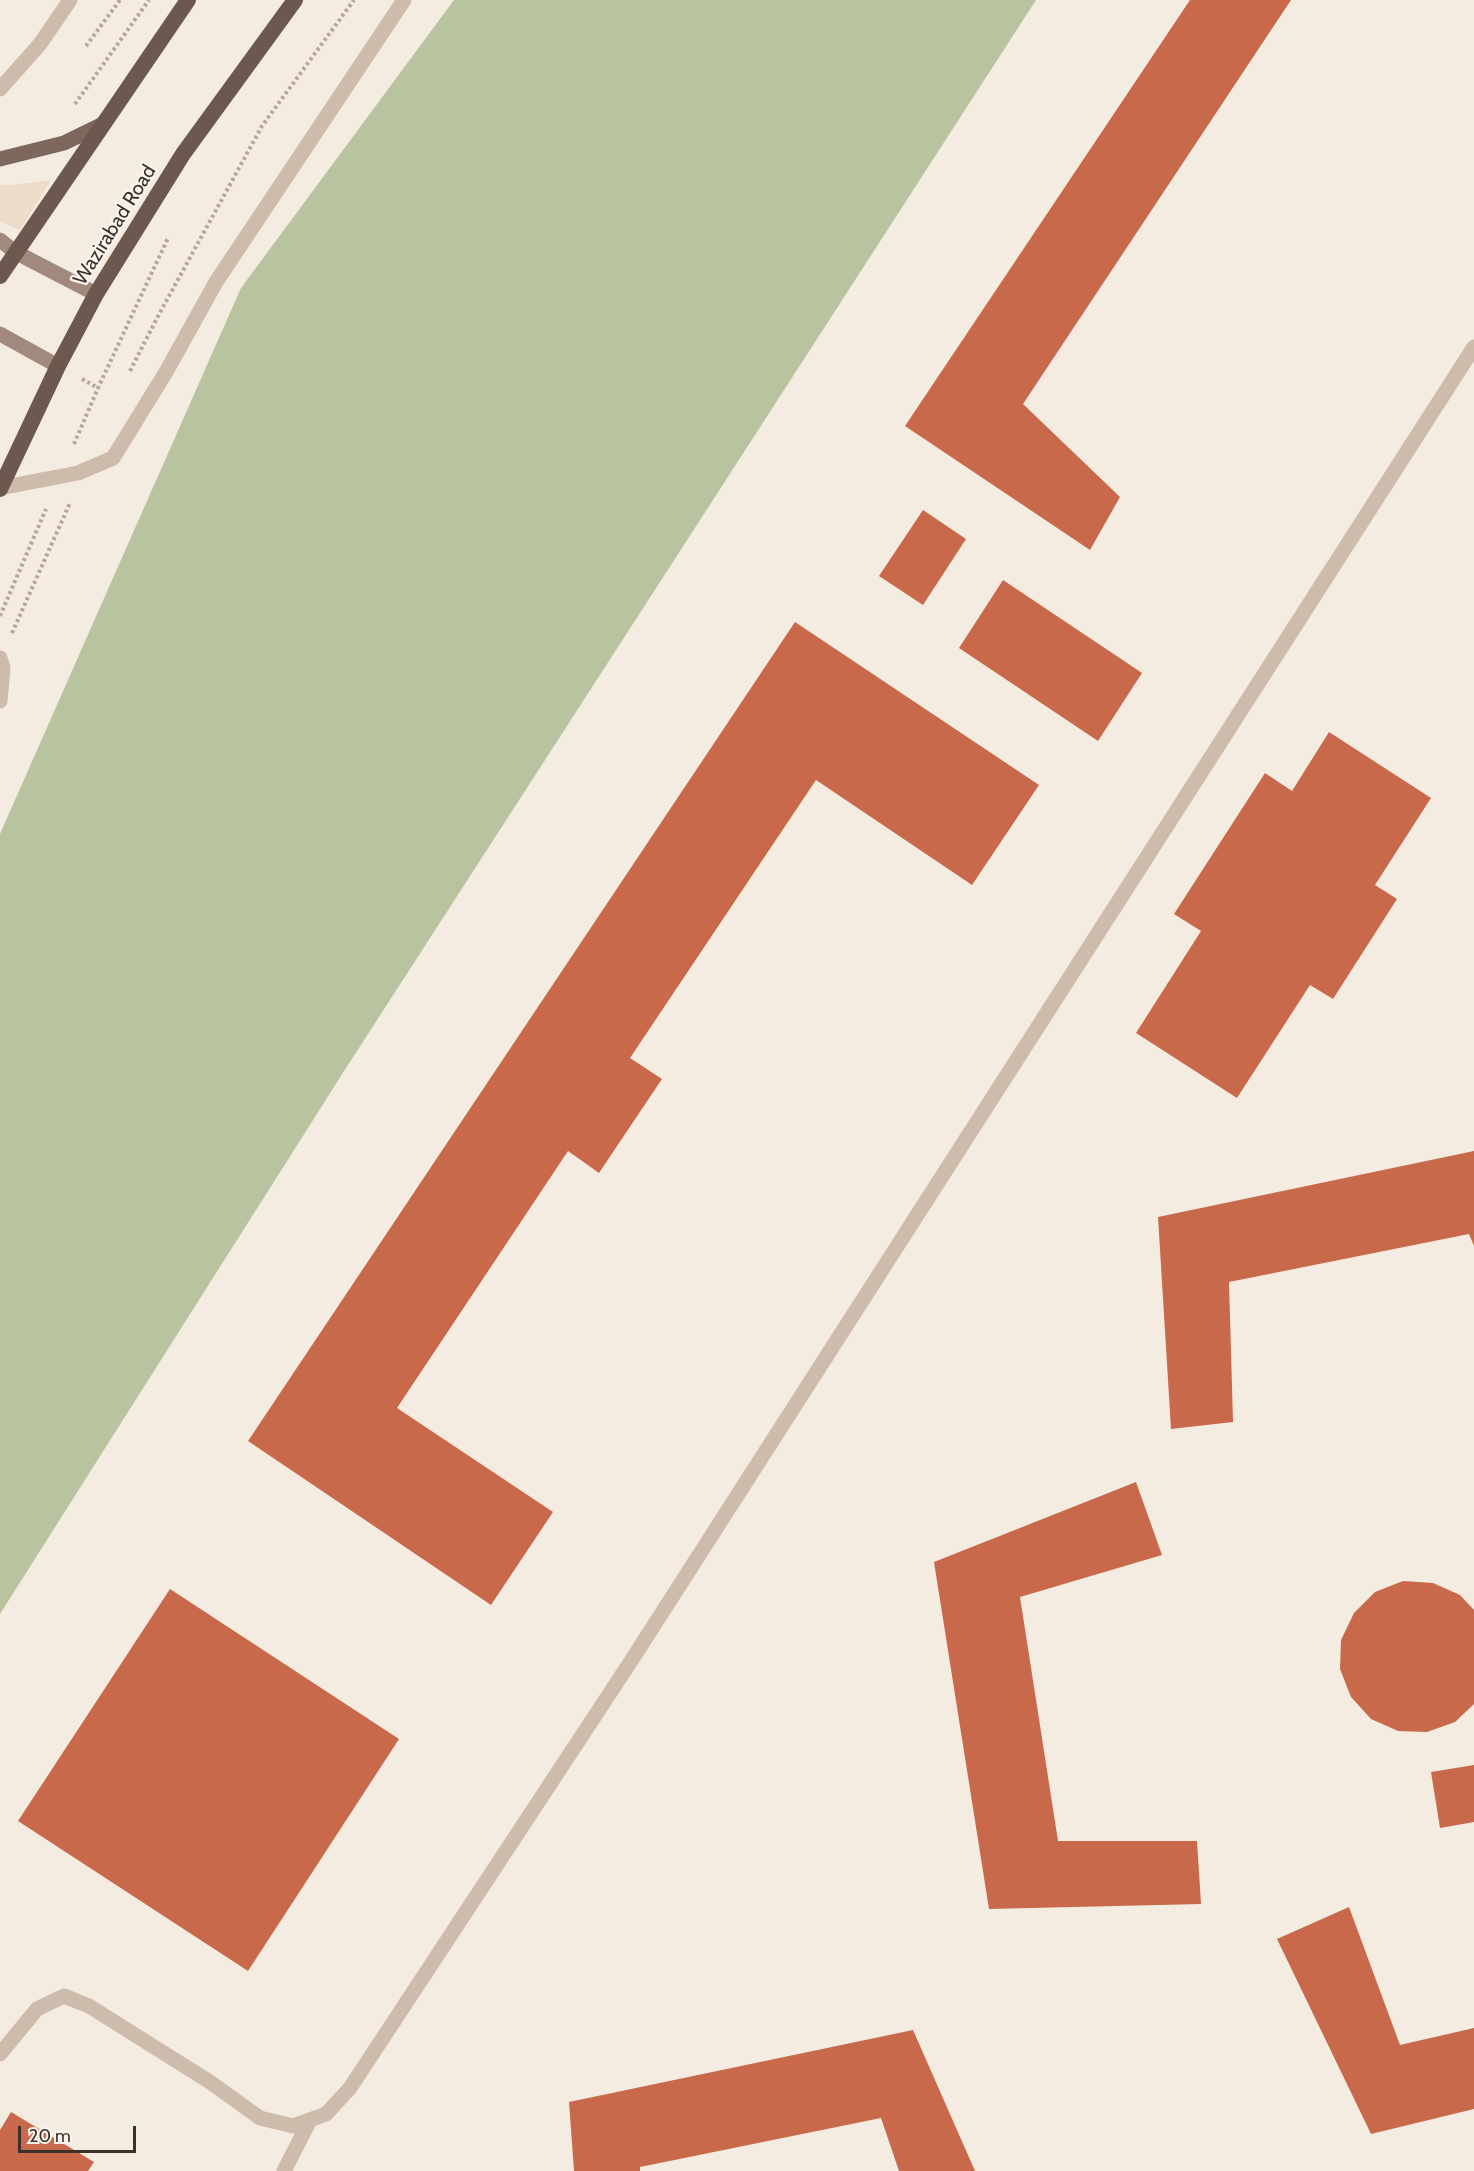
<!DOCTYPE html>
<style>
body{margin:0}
#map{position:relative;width:1474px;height:2171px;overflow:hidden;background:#f4ebe1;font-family:Cabin,sans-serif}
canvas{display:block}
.scale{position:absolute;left:18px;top:2126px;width:118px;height:27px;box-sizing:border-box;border:3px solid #3b302b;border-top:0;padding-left:8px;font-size:18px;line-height:21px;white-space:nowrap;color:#3b302b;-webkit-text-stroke:4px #fbf5ee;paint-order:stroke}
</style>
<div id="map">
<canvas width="1474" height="2171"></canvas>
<div class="scale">20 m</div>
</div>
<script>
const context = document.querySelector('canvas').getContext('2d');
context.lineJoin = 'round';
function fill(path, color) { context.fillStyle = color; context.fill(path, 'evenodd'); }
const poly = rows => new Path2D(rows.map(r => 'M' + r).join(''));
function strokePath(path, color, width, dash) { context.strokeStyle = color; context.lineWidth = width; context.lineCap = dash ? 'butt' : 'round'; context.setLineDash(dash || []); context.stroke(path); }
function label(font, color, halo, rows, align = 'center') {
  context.font = font + ' Cabin,sans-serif'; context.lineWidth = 4.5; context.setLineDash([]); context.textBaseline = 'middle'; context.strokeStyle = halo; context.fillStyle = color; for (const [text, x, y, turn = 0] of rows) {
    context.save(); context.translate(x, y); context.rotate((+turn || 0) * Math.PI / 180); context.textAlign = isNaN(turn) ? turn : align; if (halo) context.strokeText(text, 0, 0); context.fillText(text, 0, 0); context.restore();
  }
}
fill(poly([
 [454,0,1036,0,346,1068,0,1614,0,834,241,288]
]), '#b8c4a0');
fill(poly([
 [51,180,20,230,0,222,0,185,13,185]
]), '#ecdcc8');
fill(poly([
 [1190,0,1291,0,1023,404,1120,497,1090,550,905,426],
 [923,510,966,539,923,605,879,576],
 [1003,580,1142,673,1098,741,959,648],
 [795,622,1039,785,972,885,816,780,630,1058,662,1079,599,1173,568,1151,397,1408,553,1512,491,1605,248,1441],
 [1329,732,1431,798,1375,885,1397,899,1333,999,1310,985,1237,1098,1136,1033,1201,931,1174,914,1265,773,1292,791],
 [1474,1151,1474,1246,1469,1234,1229,1282,1233,1422,1171,1429,1158,1217],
 [1136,1482,1162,1555,1020,1597,1058,1841,1197,1841,1201,1904,989,1909,934,1562],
 [1403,1581,1433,1583,1460,1595,1474,1610,1474,1704,1455,1722,1427,1732,1398,1731,1371,1719,1351,1697,1340,1669,1341,1640,1354,1613,1375,1592],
 [170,1589,399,1739,248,1971,18,1821],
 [1474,1765,1474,1822,1440,1828,1431,1772],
 [1349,1907,1400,2045,1474,2028,1474,2109,1371,2134,1277,1939],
 [913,2030,975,2171,899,2171,881,2118,640,2167,640,2171,574,2171,569,2102],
 [11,2112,94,2162,88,2171,0,2171,0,2130]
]), '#c8694b');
strokePath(poly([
 [86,46,120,0],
 [75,104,149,0],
 [130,371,157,318,262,126,354,0],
 [82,379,98,388],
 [74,444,98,388,168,238],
 [0,616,46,509],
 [12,633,70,503]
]), '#b9a596', 4, [3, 3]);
strokePath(poly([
 [0,2054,37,2009,64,1996,89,2006,210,2082,260,2118,293,2126,326,2114,350,2088,633,1658,1474,347],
 [284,2171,310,2120]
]), '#cdbbac', 15);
strokePath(poly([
 [0,89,40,44,70,0],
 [0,488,78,473,113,458,166,372,216,282,404,0],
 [0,658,3,668,0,701]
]), '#cdbbac', 15);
strokePath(poly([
 [0,240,15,252,96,294],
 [0,334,58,366]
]), '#a18a7d', 15);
strokePath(poly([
 [0,159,64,143,101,125]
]), '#7d675c', 15);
strokePath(poly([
 [0,276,188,0],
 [0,489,58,366,96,294,183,154,295,0]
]), '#6c584f', 16);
label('20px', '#3b302b', '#fbf5ee', [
 ["Wazirabad Road",115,225,-58]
]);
</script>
